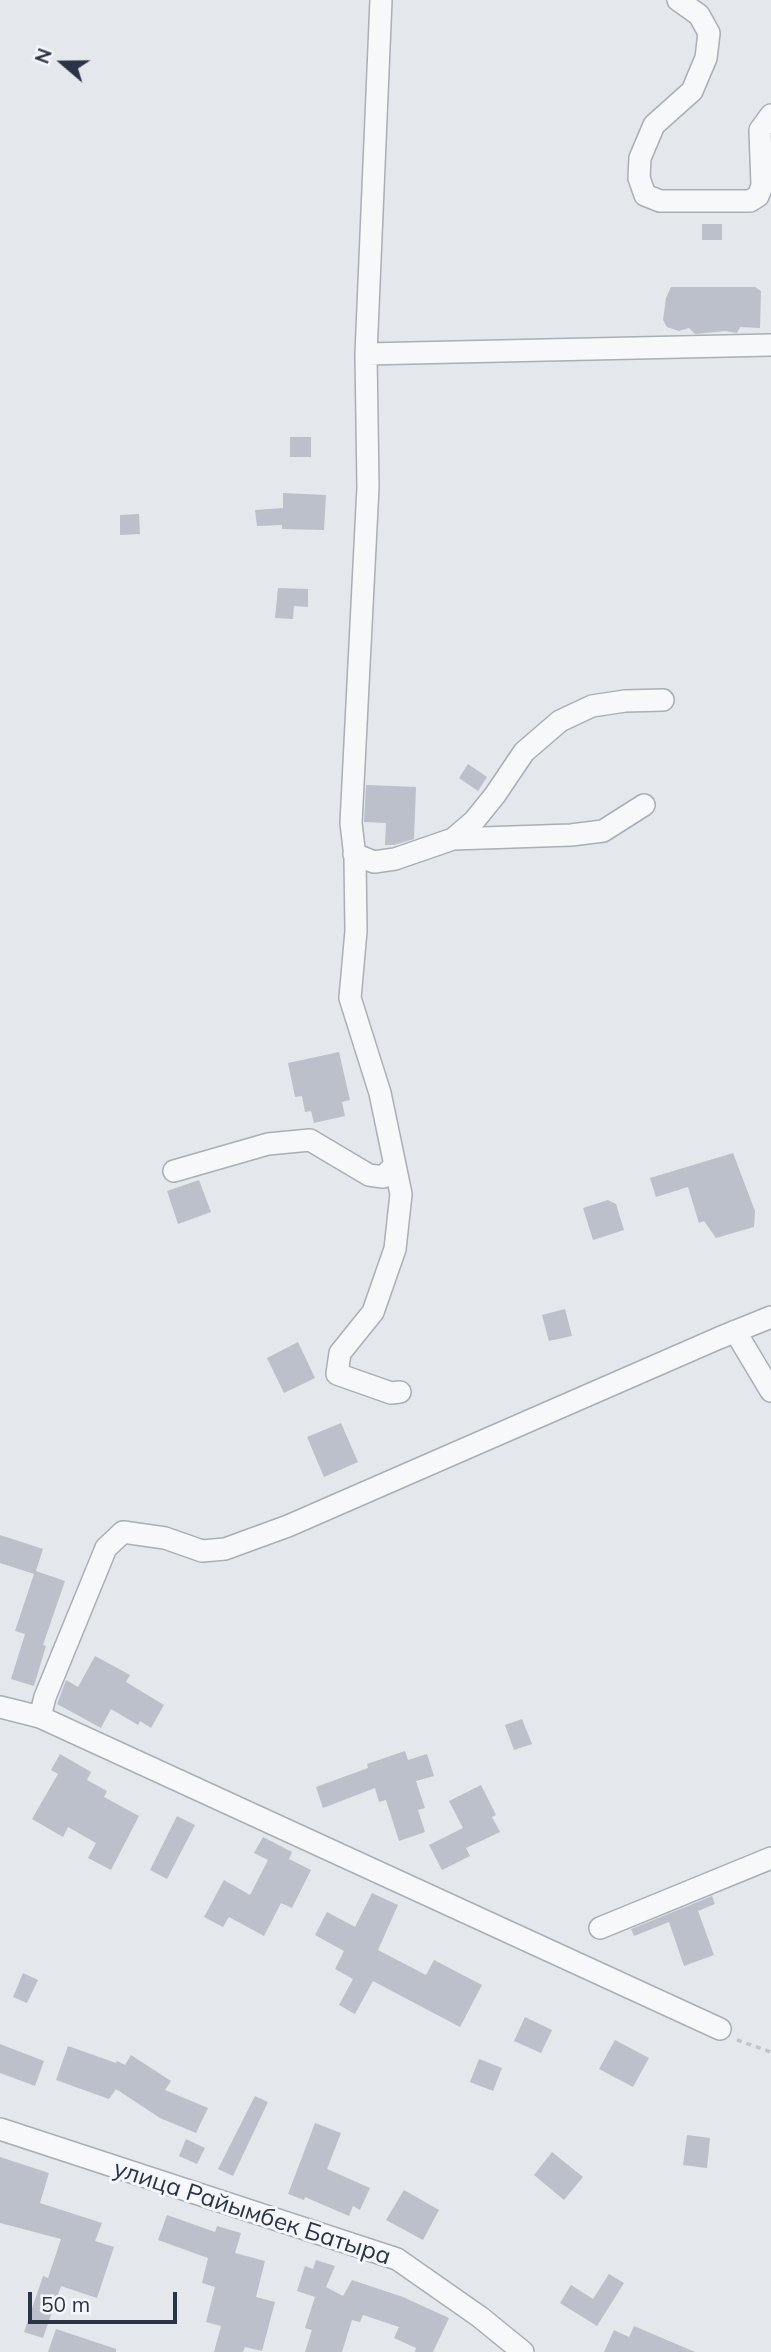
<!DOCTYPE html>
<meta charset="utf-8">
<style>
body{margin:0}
#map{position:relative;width:771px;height:2352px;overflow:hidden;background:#e4e7ec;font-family:Mulish,sans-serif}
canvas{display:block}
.north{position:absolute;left:28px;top:28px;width:70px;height:70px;-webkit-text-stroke:5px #f4f6f9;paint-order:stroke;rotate:290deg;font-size:19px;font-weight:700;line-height:28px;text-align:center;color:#2b3445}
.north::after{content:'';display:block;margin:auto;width:24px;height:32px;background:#2b3445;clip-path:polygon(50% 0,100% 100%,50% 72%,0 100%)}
.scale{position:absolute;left:28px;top:2292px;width:149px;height:32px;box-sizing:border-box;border:4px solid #2b3445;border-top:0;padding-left:9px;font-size:21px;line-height:24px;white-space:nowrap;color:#2b3445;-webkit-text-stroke:5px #f4f6f9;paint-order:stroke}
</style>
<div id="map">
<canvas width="771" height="2352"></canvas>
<div class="north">N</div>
<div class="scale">50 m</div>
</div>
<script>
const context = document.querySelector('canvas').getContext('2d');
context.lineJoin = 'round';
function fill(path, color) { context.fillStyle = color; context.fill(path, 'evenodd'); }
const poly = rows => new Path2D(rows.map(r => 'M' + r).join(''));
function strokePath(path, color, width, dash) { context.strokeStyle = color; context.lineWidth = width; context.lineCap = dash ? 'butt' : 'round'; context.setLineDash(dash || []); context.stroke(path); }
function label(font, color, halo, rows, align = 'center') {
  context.font = font + ' Mulish,sans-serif'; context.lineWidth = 6; context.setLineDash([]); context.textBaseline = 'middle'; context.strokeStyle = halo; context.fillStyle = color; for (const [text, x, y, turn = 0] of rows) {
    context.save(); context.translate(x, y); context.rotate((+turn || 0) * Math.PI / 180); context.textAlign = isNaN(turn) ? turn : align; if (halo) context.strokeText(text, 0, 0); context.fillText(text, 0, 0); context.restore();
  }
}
fill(poly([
 [702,224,722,224,722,240,702,240],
 [671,287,755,287,761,291,760,328,740,327,737,333,725,331,695,334,689,328,679,331,667,327,663,320,666,298],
 [290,437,311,437,311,457,290,457],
 [283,493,326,495,324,530,282,529,282,525,257,526,255,510,283,508],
 [139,514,140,534,120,535,120,515],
 [278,588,308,589,308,607,294,606,293,619,275,618],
 [468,764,487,777,478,791,459,778],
 [366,785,416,787,414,839,394,845,385,845,386,823,364,822],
 [339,1052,350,1100,342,1102,345,1116,314,1123,311,1111,305,1112,302,1096,295,1097,288,1063],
 [733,1153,755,1211,754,1227,716,1238,704,1221,699,1223,688,1187,656,1197,650,1178],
 [199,1180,211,1212,178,1224,167,1191],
 [608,1200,616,1204,624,1230,593,1240,583,1208],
 [565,1309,572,1336,549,1341,542,1315],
 [298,1342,315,1378,284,1393,267,1358],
 [341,1423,358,1462,324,1477,307,1437],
 [0,1535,43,1549,36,1571,65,1581,43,1645,46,1646,34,1686,11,1679,25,1634,15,1631,34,1574,0,1563],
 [95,1656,130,1675,126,1682,164,1705,151,1728,140,1721,138,1725,111,1709,101,1728,57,1704,66,1680,78,1687],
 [522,1719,532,1744,514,1750,505,1725],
 [405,1751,408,1760,427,1754,434,1776,416,1781,425,1808,418,1810,425,1832,399,1841,386,1800,379,1802,375,1788,323,1808,316,1787,368,1768,367,1764],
 [60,1754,91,1772,87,1780,107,1791,104,1797,139,1816,111,1870,88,1858,96,1843,68,1827,63,1837,32,1819,58,1774,51,1770],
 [481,1785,496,1815,492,1817,500,1832,466,1848,470,1856,442,1870,429,1845,463,1828,449,1801],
 [177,1816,195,1825,167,1879,150,1870],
 [263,1837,292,1852,289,1859,311,1870,292,1908,281,1903,264,1936,229,1917,223,1927,204,1917,224,1880,250,1895,268,1860,254,1853],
 [372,1893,398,1905,378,1950,426,1975,434,1960,482,1985,460,2027,373,1981,355,2014,339,2005,353,1979,335,1969,344,1951,315,1935,327,1912,355,1927],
 [712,1896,715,1904,698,1911,714,1955,684,1966,669,1922,634,1936,631,1929],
 [23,1973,38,1980,27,2003,13,1997],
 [525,2017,552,2030,541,2053,514,2041],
 [615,2040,649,2058,633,2087,599,2069],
 [0,2044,44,2061,35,2086,0,2073],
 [68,2046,116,2063,117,2061,125,2065,131,2055,171,2081,165,2090,208,2108,196,2133,160,2118,116,2089,109,2099,56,2080],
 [479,2059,502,2068,493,2091,470,2082],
 [255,2096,268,2102,233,2176,218,2169],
 [315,2123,341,2133,327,2169,370,2188,360,2210,353,2206,349,2216,305,2197,304,2200,288,2194],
 [687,2135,710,2138,707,2168,683,2165],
 [186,2139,205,2148,197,2164,179,2156],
 [552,2152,583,2177,564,2200,534,2175],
 [0,2157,49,2173,40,2203,102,2223,95,2241,114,2247,97,2298,61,2286,43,2338,24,2332,43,2276,48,2278,61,2239,0,2223],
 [404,2190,439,2210,423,2240,386,2220],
 [167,2215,215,2232,217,2226,241,2233,235,2253,265,2261,256,2297,275,2302,262,2351,245,2347,243,2352,214,2352,221,2326,206,2322,215,2287,202,2283,208,2258,158,2240],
 [316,2260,335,2266,326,2287,343,2296,352,2280,403,2297,449,2318,433,2352,415,2352,416,2348,394,2338,399,2327,363,2315,360,2322,352,2320,342,2352,305,2352,312,2330,305,2328,315,2297,297,2291,305,2266,313,2269],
 [609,2274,624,2283,597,2326,560,2303,571,2285,593,2299],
 [634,2326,695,2352,604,2352,614,2330,629,2337],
 [56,2329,116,2349,116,2352,48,2352]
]), '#bbc0ca');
const minor = poly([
 [381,0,366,354,771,345],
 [678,0,699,15,709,33,706,58,692,91,654,125,640,158,639,178,645,195,660,201,750,201,758,196,762,186,760,130,771,115],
 [366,354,368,487,351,823,355,857,356,931,350,998,380,1093,401,1194,395,1249,373,1312,340,1353,337,1374,391,1393,400,1392],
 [453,839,571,835,603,831,644,805],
 [354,854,374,862,395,859,453,839,474,821,495,795,524,752,560,721,592,706,625,701,663,700],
 [174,1171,268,1144,310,1140,369,1175,383,1177,395,1165],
 [735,1331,771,1391],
 [0,1707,40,1717,720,2029],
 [40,1717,45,1697,106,1548,123,1532,165,1538,202,1551,225,1549,288,1526,719,1338,771,1317],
 [600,1928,771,1858],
 [0,2129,397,2259,480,2317,523,2352]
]);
strokePath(minor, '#a9aeb7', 24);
strokePath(poly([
 [737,2040,771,2052]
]), '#c2c5cb', 3.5, [5, 5]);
strokePath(minor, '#f7f8fa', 21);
label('24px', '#2b3445', '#f4f6f9', [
 ["улица Райымбек Батыра",252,2213,18]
]);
</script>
